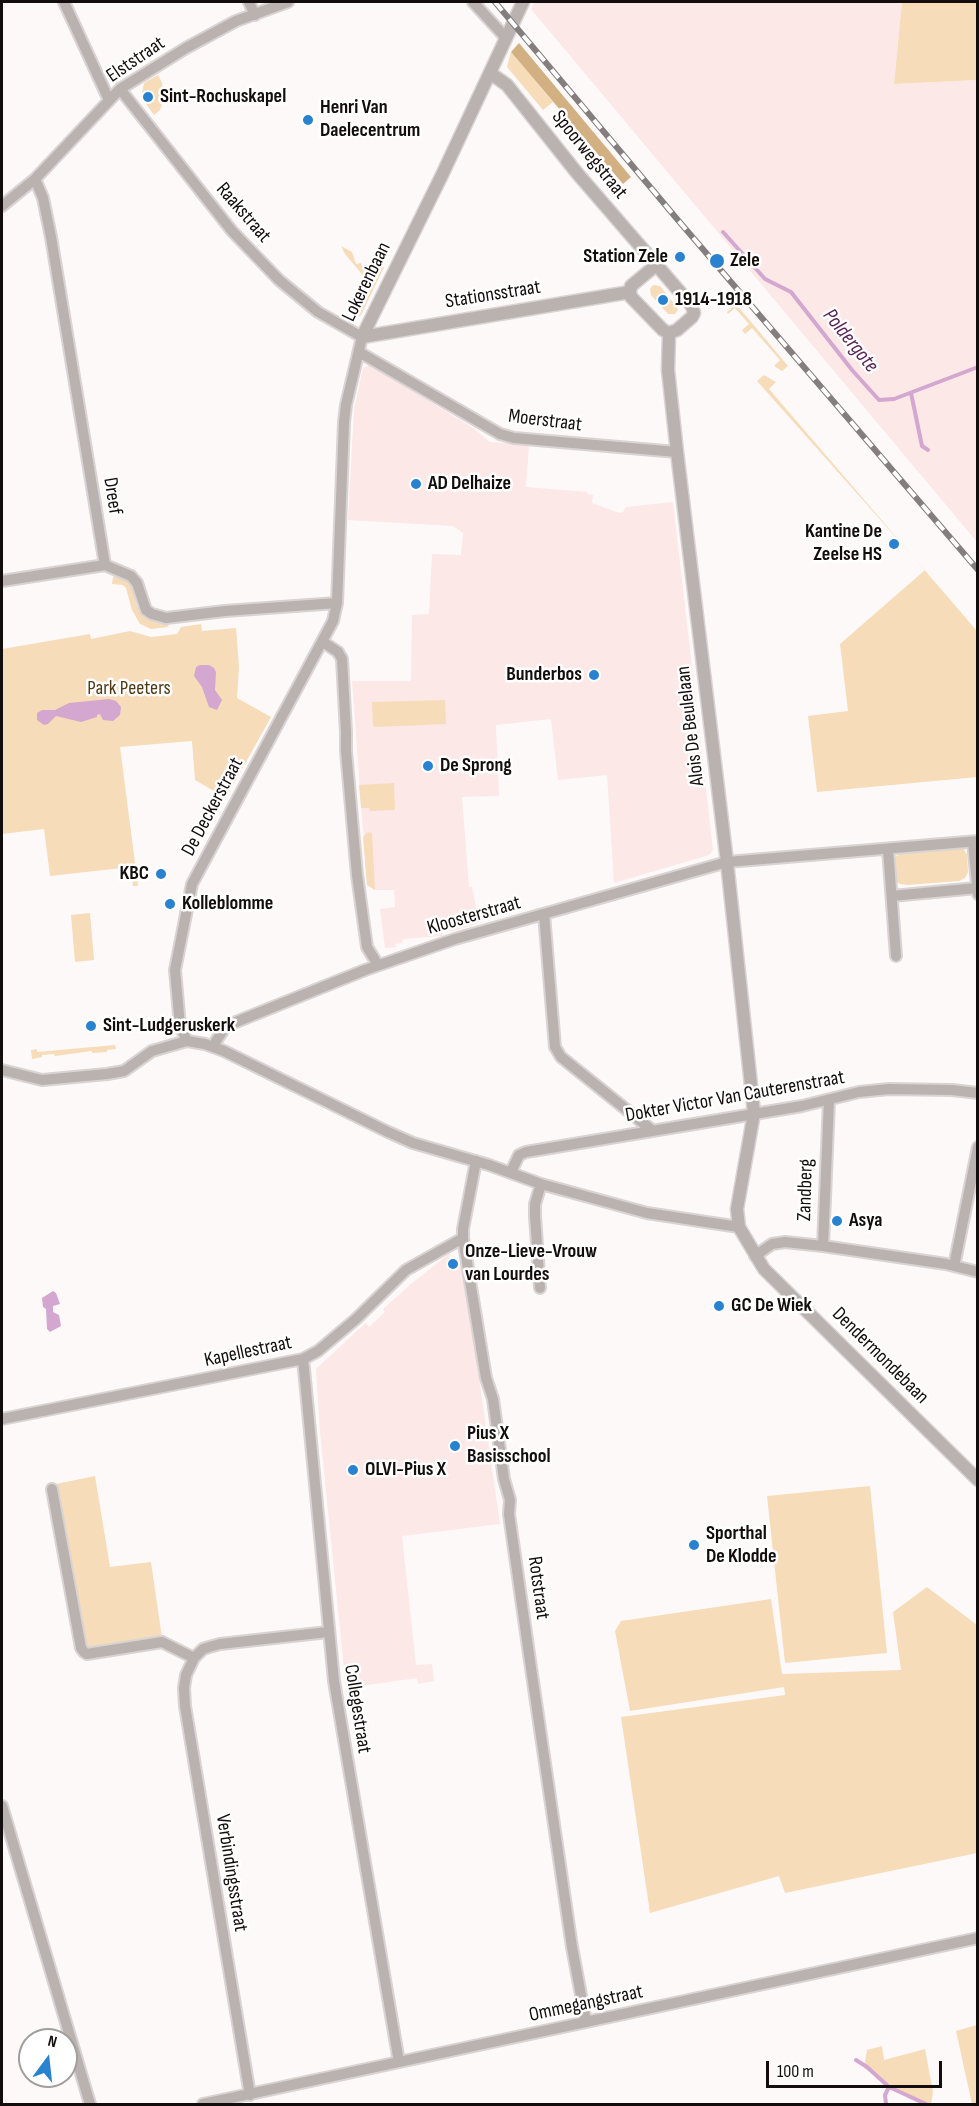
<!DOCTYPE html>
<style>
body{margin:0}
#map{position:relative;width:979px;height:2106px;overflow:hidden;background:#fef9f9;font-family:"Sofia Sans Condensed",sans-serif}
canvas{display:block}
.frame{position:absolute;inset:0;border:3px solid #140d0d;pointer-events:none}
.north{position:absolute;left:18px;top:2028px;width:60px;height:60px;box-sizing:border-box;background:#fff;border:2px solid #a19e9e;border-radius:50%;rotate:15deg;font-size:16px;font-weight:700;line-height:24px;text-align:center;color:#140d0d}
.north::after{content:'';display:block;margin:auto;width:21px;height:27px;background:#2882d0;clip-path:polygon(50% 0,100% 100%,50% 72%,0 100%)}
.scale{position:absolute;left:766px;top:2061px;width:176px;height:27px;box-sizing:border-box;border:3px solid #140d0d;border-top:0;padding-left:8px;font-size:18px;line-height:21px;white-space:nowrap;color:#140d0d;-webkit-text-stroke:4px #fff;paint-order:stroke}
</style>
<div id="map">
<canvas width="979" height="2106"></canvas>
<div class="frame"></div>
<div class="north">N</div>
<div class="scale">100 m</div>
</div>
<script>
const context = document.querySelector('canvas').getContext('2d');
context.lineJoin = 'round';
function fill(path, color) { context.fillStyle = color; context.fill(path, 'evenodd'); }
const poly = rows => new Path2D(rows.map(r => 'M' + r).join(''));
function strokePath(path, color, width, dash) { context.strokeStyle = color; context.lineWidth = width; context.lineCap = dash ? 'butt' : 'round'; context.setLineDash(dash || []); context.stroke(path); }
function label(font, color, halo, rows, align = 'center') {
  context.font = font + ' "Sofia Sans Condensed",sans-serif'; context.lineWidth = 5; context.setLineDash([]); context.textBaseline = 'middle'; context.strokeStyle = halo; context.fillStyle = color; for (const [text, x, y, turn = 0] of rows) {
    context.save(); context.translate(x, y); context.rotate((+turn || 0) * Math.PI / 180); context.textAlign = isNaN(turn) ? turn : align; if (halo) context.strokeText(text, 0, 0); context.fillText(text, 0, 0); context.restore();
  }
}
fill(poly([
 [535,2,902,2,894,84,977,80,977,542,531,9],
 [370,365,473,428,490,442,529,445,526,487,588,492,587,494,593,495,592,503,619,513,623,512,626,507,673,502,713,850,709,855,614,883,607,775,558,780,551,719,496,725,499,796,462,797,469,887,472,887,479,923,453,931,442,932,442,936,403,939,402,943,395,944,396,947,385,948,380,909,395,907,394,890,375,890,367,885,352,681,411,681,412,615,429,614,432,554,461,555,463,533,453,526,348,520,354,409,363,368],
 [450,1253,449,1263,463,1266,500,1524,402,1536,416,1665,432,1664,434,1681,418,1684,417,1678,346,1688,320,1432,316,1369,359,1329,366,1323,369,1327,385,1312,383,1309,411,1284]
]), '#fbe8e7');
fill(poly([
 [902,2,977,2,977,80,894,84],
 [511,52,553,102,543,110,507,67],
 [158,75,162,83,164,98,160,110,154,115,144,101,152,99,151,94,144,95,142,93,144,83],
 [341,246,352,252,356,264,361,263,362,266,366,265,368,270,373,268,374,273,378,271,376,264,384,267,361,315,358,317,355,315,359,314,372,286,345,254],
 [653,285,660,286,676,306,678,310,675,314,668,314,651,295,650,289],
 [736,304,788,366,782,371,774,366,780,360,752,328,745,334,742,330,749,324,735,308,728,314,727,312],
 [764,375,776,382,769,389,977,631,977,777,817,792,808,716,848,711,840,644,925,570,757,381],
 [116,575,127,581,132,587,137,606,147,618,156,622,169,623,168,627,151,629,140,624,132,610,126,588,123,585,112,584,113,577],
 [201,624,202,631,236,628,239,667,237,698,271,717,226,798,195,780,192,741,120,747,138,886,133,886,132,877,123,878,122,868,50,876,44,829,2,834,2,649,90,634,91,639,130,631,151,637,177,634,181,627],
 [445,700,446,724,375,727,373,726,372,702],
 [394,783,395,810,370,811,369,808,361,808,359,785],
 [368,832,372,833,375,890,367,885,363,837],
 [957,848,964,849,967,855,968,872,965,878,959,881,907,885,900,884,897,882,894,876,893,862,896,856,902,853],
 [90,913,94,960,75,962,71,915],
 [115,1045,116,1049,107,1050,107,1052,92,1053,92,1051,55,1056,54,1054,42,1055,42,1057,32,1059,31,1050,37,1049,37,1052],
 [95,1476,110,1567,151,1562,162,1638,90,1652,85,1647,56,1484],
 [870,1486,887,1653,785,1663,767,1496],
 [927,1587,977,1625,977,1853,785,1893,779,1876,650,1913,621,1717,785,1695,784,1687,630,1711,615,1631,621,1621,771,1599,782,1674,901,1670,893,1612],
 [977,2025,977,2104,972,2104,956,2031],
 [882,2046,884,2060,925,2049,933,2092,931,2104,921,2104,910,2099,864,2068,867,2050]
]), '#f6dcb9');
fill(poly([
 [519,43,631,177,623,184,511,52]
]), '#d3b081');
fill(poly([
 [200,665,209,665,214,668,216,672,215,690,222,700,217,710,209,707,202,687,194,676,196,667],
 [109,699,116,701,121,707,120,715,113,721,103,720,100,714,97,715,97,717,81,722,56,716,48,724,44,725,37,720,37,713,42,710,55,710,69,703],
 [53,1291,56,1293,60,1304,53,1306,53,1312,59,1315,61,1326,50,1332,47,1329,46,1309,43,1307,42,1298]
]), '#d3a7d0');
strokePath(poly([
 [723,232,765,279,791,292,852,370,879,400,894,399,978,367],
 [911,393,922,446,928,450],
 [856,2060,867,2067,889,2087],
 [886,2104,885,2095,889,2087,926,2104]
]), '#d3a7d0', 4);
const minor = poly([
 [64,2,109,100],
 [249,2,255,15],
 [473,2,506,38],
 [120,89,232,231,279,280,318,312,362,337,346,405,344,422,337,603,333,621,192,884,175,970,180,1026,187,1041],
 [35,179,43,198,51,237,105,565],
 [2,206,35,179,120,89,186,48,236,21,288,2],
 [359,352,500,434,514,438,677,452],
 [2,581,105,565,131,576,137,583,146,610,152,614,166,618,225,611,337,603],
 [323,642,338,652,342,659,346,732,346,751,357,875,367,947,378,965],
 [973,842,978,894],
 [888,849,896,956],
 [892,896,977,888],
 [544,914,555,1047,561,1057,653,1131],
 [187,1041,205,1044,224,1051,388,1132,413,1143,489,1165,541,1184,647,1213,739,1227],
 [214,1047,216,1041,226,1026,365,970,455,939,727,862,978,841],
 [2,1070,42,1080,107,1074,124,1071,152,1051,187,1041],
 [476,1161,463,1229,463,1238,486,1378,493,1399,504,1479,510,1500,509,1514,530,1661,572,1947,586,2022],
 [511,1172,519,1155,526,1152,802,1106,859,1092,889,1089,952,1090,978,1093],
 [823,1246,829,1100],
 [755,1256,772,1244,785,1242,823,1246,946,1264,978,1272],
 [954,1266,978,1147],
 [540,1288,535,1216,535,1204,541,1184],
 [303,1359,334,1681,399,2062],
 [2,1419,303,1359,318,1351,356,1319,406,1270,463,1238],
 [52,1489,81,1648,84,1652,87,1654,162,1642,194,1658],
 [2,1806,90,2104],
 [250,2095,185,1706,184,1688,186,1675,194,1658,203,1649,209,1647,220,1644,328,1632],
 [203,2104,978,1938]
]);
const tertiary = poly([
 [490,73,507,85,577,173,692,306,694,313,692,317,677,330,669,333],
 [630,292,631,297,663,330,669,333],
 [630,292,631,286,655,266],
 [669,333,668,370,677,452,727,862,754,1113,737,1209,739,1227,764,1269,978,1480],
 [362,337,442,175,523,2],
 [362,337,630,292]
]);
strokePath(minor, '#d9d3d3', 14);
strokePath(tertiary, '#d9d3d3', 15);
strokePath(minor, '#bab2ae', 10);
strokePath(tertiary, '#bab2ae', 12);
const rail = poly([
 [495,2,677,219,978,570]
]);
strokePath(rail, '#847e7e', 6);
strokePath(rail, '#fff', 4, [11]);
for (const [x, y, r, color] of [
 [148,97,6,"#2882d0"],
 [308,120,6,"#2882d0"],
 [680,257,6,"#2882d0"],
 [717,261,8,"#2882d0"],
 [663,300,6,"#2882d0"],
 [416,484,6,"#2882d0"],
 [894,544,6,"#2882d0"],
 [594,675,6,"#2882d0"],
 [428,766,6,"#2882d0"],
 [161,874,6,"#2882d0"],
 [170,904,6,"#2882d0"],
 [91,1026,6,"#2882d0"],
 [837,1221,6,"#2882d0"],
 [453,1264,6,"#2882d0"],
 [719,1306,6,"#2882d0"],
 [455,1446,6,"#2882d0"],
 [353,1470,6,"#2882d0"],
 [694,1545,6,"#2882d0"]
]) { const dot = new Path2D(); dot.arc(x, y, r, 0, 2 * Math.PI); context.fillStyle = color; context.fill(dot); strokePath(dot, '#fff', 2); }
label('20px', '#140d0d', '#fff', [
 ["Elststraat",136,60,-34],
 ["Spoorwegstraat",589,155,51],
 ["Raakstraat",243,213,49],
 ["Lokerenbaan",367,282,-64],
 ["Stationsstraat",493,295,-9],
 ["Moerstraat",545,421,7],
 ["Dreef",112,496,81],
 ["Alois De Beulelaan",691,726,-97],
 ["De Deckerstraat",213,807,-62],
 ["Kloosterstraat",474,916,-16],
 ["Dokter Victor Van Cauterenstraat",735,1097,-10],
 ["Zandberg",806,1190,-88],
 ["Kapellestraat",248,1352,-12],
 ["Dendermondebaan",880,1356,45],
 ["Rotstraat",538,1588,82],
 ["Collegestraat",357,1709,81],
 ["Verbindingsstraat",231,1873,81],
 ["Ommegangstraat",586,2004,-12]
]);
label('bold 20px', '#140d0d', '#fff', [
 ["Sint-Rochuskapel",160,97],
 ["Henri Van",320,108],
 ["Daelecentrum",320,131],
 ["Station Zele",668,257,"right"],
 ["Zele",730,261],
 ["1914-1918",675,300],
 ["AD Delhaize",428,484],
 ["Kantine De",882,532,"right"],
 ["Zeelse HS",882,555,"right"],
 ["Bunderbos",582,675,"right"],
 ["De Sprong",440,766],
 ["KBC",149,874,"right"],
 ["Kolleblomme",182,904],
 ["Sint-Ludgeruskerk",103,1026],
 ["Asya",849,1221],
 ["Onze-Lieve-Vrouw",465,1252],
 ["van Lourdes",465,1275],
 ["GC De Wiek",731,1306],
 ["Pius X",467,1434],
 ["Basisschool",467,1457],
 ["OLVI-Pius X",365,1470],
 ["Sporthal",706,1534],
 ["De Klodde",706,1557]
], 'left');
label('20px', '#513813', '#fff', [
 ["Park Peeters",129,689]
]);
label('italic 21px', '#592558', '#fff', [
 ["Poldergote",850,341,51]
]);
</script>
